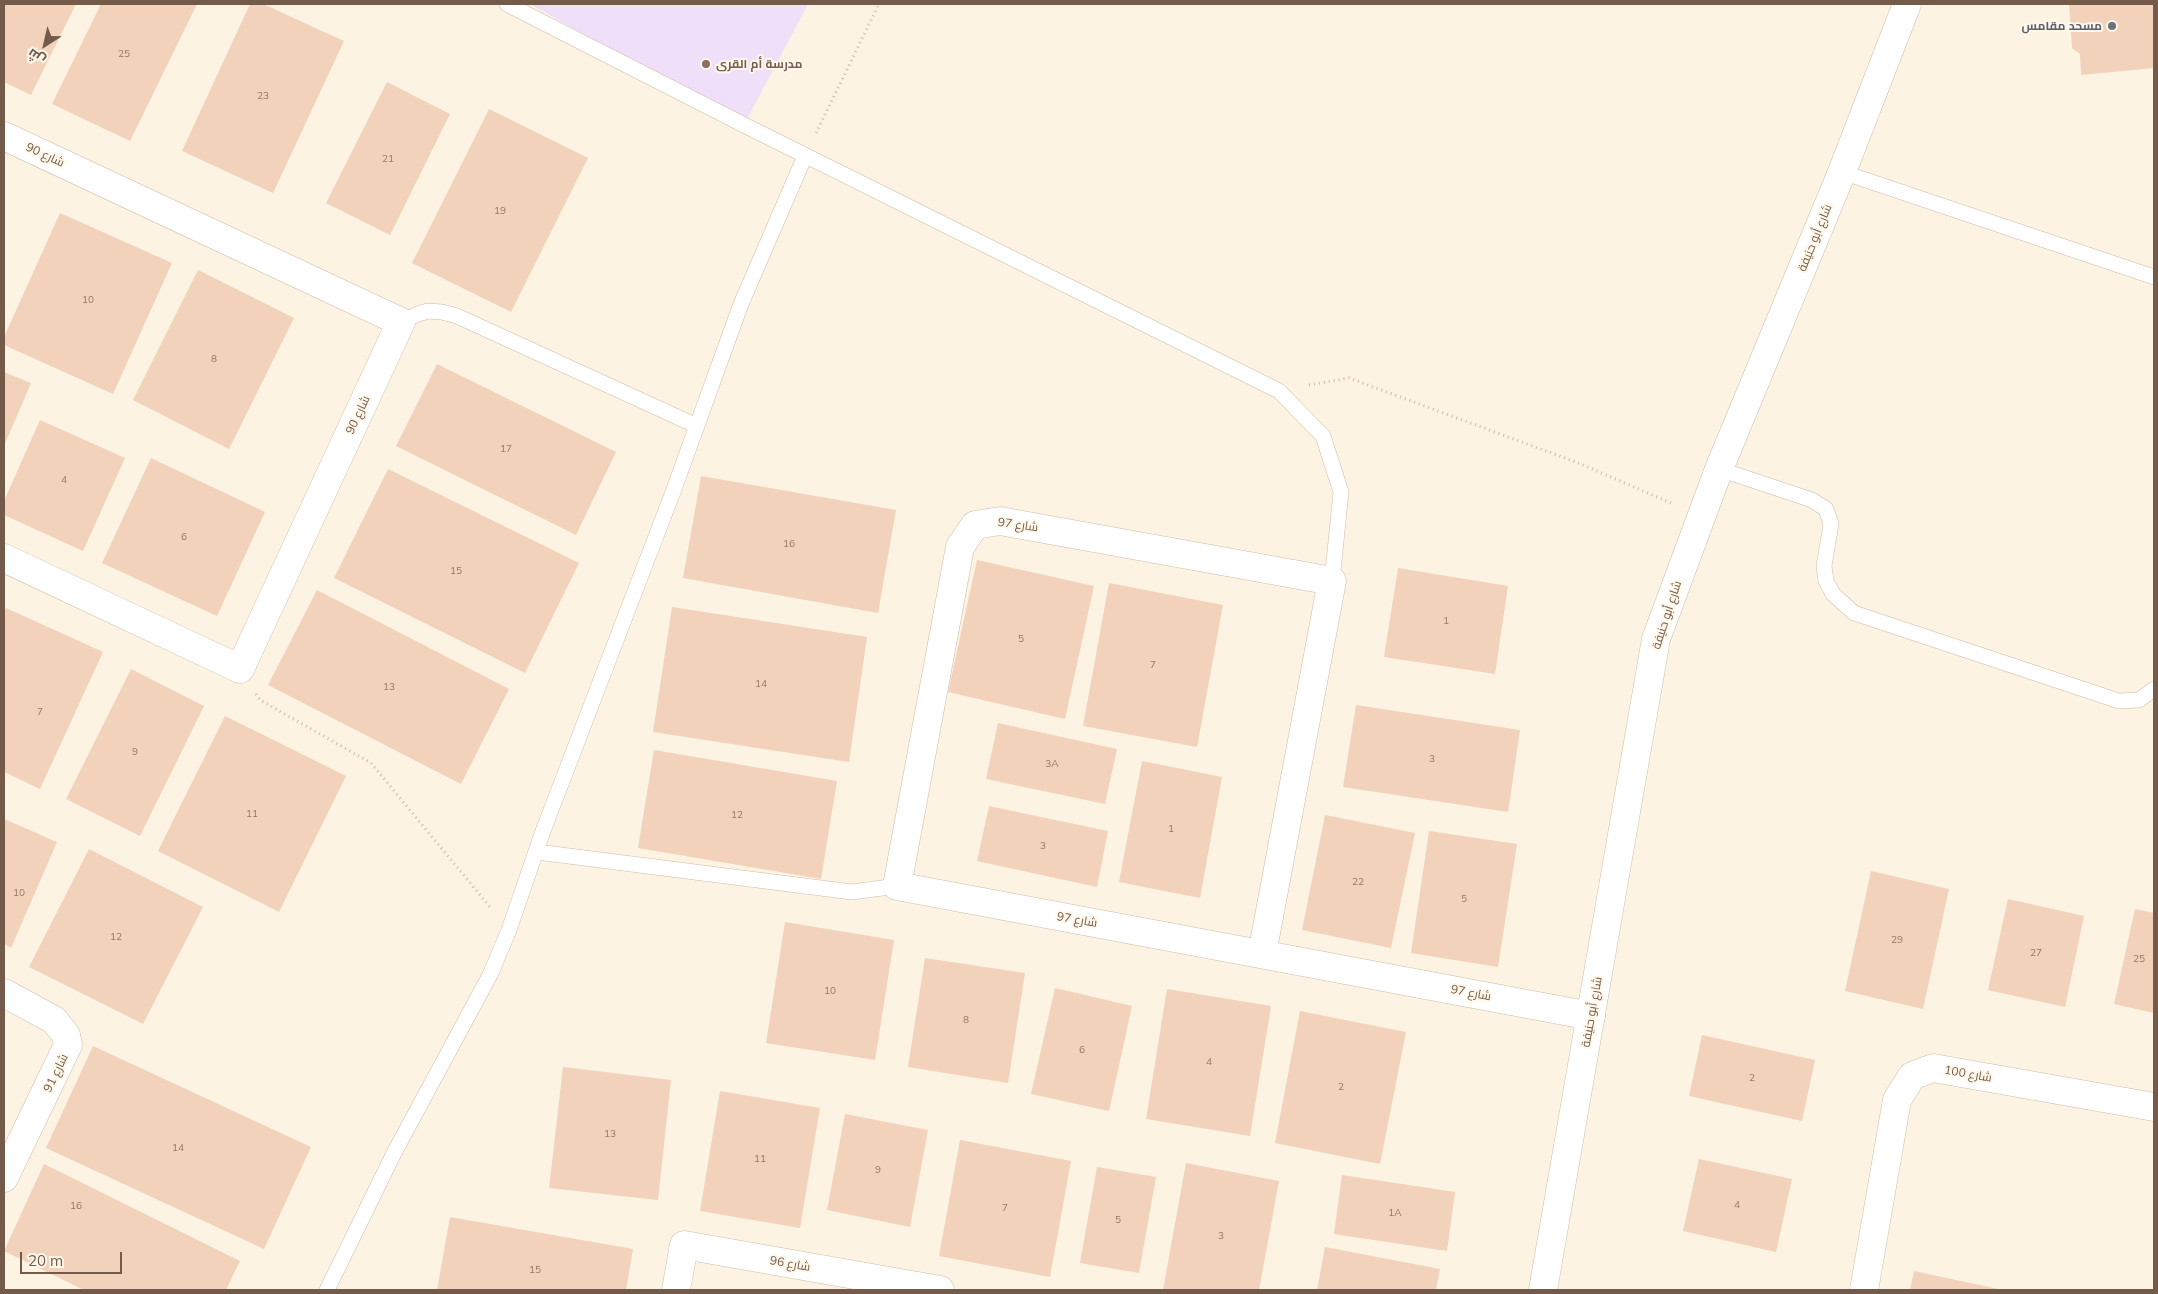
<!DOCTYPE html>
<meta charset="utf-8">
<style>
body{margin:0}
#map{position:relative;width:2158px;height:1294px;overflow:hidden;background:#fcf3e3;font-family:Mulish,Cairo,sans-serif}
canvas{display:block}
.frame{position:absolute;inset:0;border:5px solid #745a49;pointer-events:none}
.north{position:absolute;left:20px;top:20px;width:50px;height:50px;-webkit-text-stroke:4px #fff7e9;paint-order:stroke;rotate:215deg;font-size:14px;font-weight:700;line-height:20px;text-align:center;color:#745a49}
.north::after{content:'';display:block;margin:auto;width:18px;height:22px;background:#745a49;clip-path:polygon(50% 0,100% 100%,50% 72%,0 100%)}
.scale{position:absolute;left:20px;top:1252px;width:102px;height:22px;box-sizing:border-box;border:2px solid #745a49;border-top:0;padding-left:6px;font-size:15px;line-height:18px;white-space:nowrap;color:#745a49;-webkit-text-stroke:4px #fff7e9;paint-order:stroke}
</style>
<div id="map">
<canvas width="2158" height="1294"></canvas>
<div class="frame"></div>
<div class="north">ش</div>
<div class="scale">20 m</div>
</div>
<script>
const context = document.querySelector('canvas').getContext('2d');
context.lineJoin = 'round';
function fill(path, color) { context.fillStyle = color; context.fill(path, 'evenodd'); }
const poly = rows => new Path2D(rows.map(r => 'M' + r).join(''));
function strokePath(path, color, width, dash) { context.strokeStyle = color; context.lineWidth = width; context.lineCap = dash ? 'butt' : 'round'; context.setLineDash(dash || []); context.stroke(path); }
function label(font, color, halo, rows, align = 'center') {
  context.font = font + ' Mulish,Cairo,sans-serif'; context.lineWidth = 4; context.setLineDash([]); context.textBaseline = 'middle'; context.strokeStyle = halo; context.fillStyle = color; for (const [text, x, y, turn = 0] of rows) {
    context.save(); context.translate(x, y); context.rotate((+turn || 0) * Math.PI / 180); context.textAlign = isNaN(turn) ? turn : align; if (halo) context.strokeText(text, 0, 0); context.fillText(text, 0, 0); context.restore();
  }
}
fill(poly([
 [530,4,808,4,744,125]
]), '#f0dff8');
fill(poly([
 [4,4,76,4,31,95,4,82],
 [101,4,197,4,130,141,52,104],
 [250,4,263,4,344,41,273,193,182,151],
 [2069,4,2154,4,2154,68,2081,75,2080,54,2072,48],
 [387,82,450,114,390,235,326,203],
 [489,109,588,158,511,312,412,263],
 [60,213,172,263,113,394,4,345,4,337],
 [198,270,294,318,229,449,133,400],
 [437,364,616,452,576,535,396,446],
 [4,372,31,383,4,446],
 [40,420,125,458,83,551,4,515,4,501],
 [151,458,265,512,217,616,102,563],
 [388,469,579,563,525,673,334,578],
 [701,476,896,510,878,613,683,578],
 [977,560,1094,586,1065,719,948,692],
 [1398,568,1508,586,1495,674,1384,657],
 [1109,583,1223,605,1197,747,1083,726],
 [317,590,509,689,461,784,268,685],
 [672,607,867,637,849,762,653,732],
 [6,608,103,652,40,789,4,772,4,612],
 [131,669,204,706,140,836,66,799],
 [1356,705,1520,730,1508,812,1343,787],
 [225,716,346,776,279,912,158,851],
 [998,723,1117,749,1105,804,986,779],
 [654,750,837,781,821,879,638,848],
 [1142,761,1222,777,1200,898,1119,882],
 [989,806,1108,831,1097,887,977,861],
 [1325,815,1415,833,1391,948,1302,930],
 [4,819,57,842,11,948,4,944],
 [1429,831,1517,844,1498,967,1411,953],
 [89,849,203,907,143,1024,29,967],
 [1871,871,1949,889,1923,1009,1845,991],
 [2008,899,2084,916,2065,1007,1988,990],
 [2135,909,2154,913,2154,1013,2114,1004],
 [785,922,894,940,875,1060,766,1043],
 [925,958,1025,973,1008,1083,908,1067],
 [1055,988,1132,1006,1109,1111,1031,1094],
 [1167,989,1271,1006,1250,1136,1146,1119],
 [1300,1011,1406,1032,1380,1164,1275,1143],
 [1702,1035,1815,1060,1802,1121,1689,1096],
 [93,1046,311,1147,264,1249,46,1148],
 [563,1067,671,1080,658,1200,549,1188],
 [720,1091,820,1108,800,1228,700,1211],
 [845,1114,928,1130,910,1227,827,1210],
 [960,1140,1071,1161,1050,1277,939,1256],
 [1699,1159,1792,1179,1776,1252,1683,1231],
 [1186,1163,1279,1181,1259,1290,1163,1290],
 [44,1164,240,1261,226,1290,84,1290,4,1251],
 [1097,1167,1156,1177,1139,1273,1080,1263],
 [1342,1175,1455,1192,1447,1251,1334,1234],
 [450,1217,633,1249,626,1290,437,1290],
 [1325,1247,1440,1269,1436,1290,1317,1290],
 [1914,1271,1998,1289,1998,1290,1910,1290]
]), '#f2d2ba');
const service = poly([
 [507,4,744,125,1279,391,1323,436,1341,492,1332,581],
 [1842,172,2154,277],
 [401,322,418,314,428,311,442,312,457,316,697,426],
 [1719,469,1812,500,1826,509,1831,524,1824,566,1826,581,1833,594,1854,613,2119,701,2139,700,2154,689],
 [537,852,852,892,897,886],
 [327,1290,394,1153,490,975,509,930,543,831,673,492,741,304,805,156]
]);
const minor = poly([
 [4,136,401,322,240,669,4,558],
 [1262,954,1332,581,1000,521,975,525,960,547,897,886,1591,1016],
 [4,993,54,1020,66,1035,68,1045,4,1178],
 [676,1290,684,1245,940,1290],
 [1864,1290,1897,1100,1912,1076,1933,1068,2154,1107]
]);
const tertiary = poly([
 [1543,1290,1656,639,1719,469,1842,172,1907,4]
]);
strokePath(service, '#cebba9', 16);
strokePath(minor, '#cebba9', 29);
strokePath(tertiary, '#cebba9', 29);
strokePath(poly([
 [816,133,879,4],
 [1309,385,1349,378,1581,464,1673,504],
 [256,694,260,700,371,763,490,907]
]), '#d6b69d', 3, [1, 4]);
strokePath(service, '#fff', 15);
strokePath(minor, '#fff', 28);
strokePath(tertiary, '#fff', 28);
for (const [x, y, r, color] of [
 [2112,26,5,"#6b7280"],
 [706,64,5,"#8d6e63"]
]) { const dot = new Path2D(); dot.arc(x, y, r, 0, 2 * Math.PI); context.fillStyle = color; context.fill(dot); strokePath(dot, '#fff7e9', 2); }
label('10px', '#947865', null, [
 ["25",124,54],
 ["23",263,96],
 ["21",388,159],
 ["19",500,211],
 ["10",88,300],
 ["8",214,359],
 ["17",506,449],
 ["4",64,480],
 ["6",184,537],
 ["16",789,544],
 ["15",456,571],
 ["1",1446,621],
 ["5",1021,639],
 ["7",1153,665],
 ["14",761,684],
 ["13",389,687],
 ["7",40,712],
 ["9",135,752],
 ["3",1432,759],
 ["3A",1052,764],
 ["11",252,814],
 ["12",737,815],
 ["1",1171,829],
 ["3",1043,846],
 ["22",1358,882],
 ["10",19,893],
 ["5",1464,899],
 ["12",116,937],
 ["29",1897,940],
 ["27",2036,953],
 ["25",2139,959],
 ["10",830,991],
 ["8",966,1020],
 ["6",1082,1050],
 ["4",1209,1062],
 ["2",1752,1078],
 ["2",1341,1087],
 ["13",610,1134],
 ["14",178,1148],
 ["11",760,1159],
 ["9",878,1170],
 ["4",1737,1205],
 ["16",76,1206],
 ["7",1005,1208],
 ["1A",1395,1213],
 ["5",1118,1220],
 ["3",1221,1236],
 ["15",535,1270]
]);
label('bold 12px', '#5b616d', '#fff7e9', [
 ["مسحد مقامس",2102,26]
], 'right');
label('bold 12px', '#785e54', '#fff7e9', [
 ["مدرسة أم القرى",716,64]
], 'left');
label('12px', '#745a49', '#fff7e9', [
 ["شارع 90",45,155,25],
 ["شارع أبو حنيفة",1815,238,-68],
 ["شارع 90",358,415,-65],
 ["شارع 97",1018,525,8],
 ["شارع أبو حنيفة",1667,615,-72],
 ["شارع 97",1077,920,10],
 ["شارع 97",1471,993,11],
 ["شارع أبو حنيفة",1592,1012,-80],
 ["شارع 91",56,1073,-64],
 ["شارع 100",1968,1074,10],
 ["شارع 96",790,1264,10]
]);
</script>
